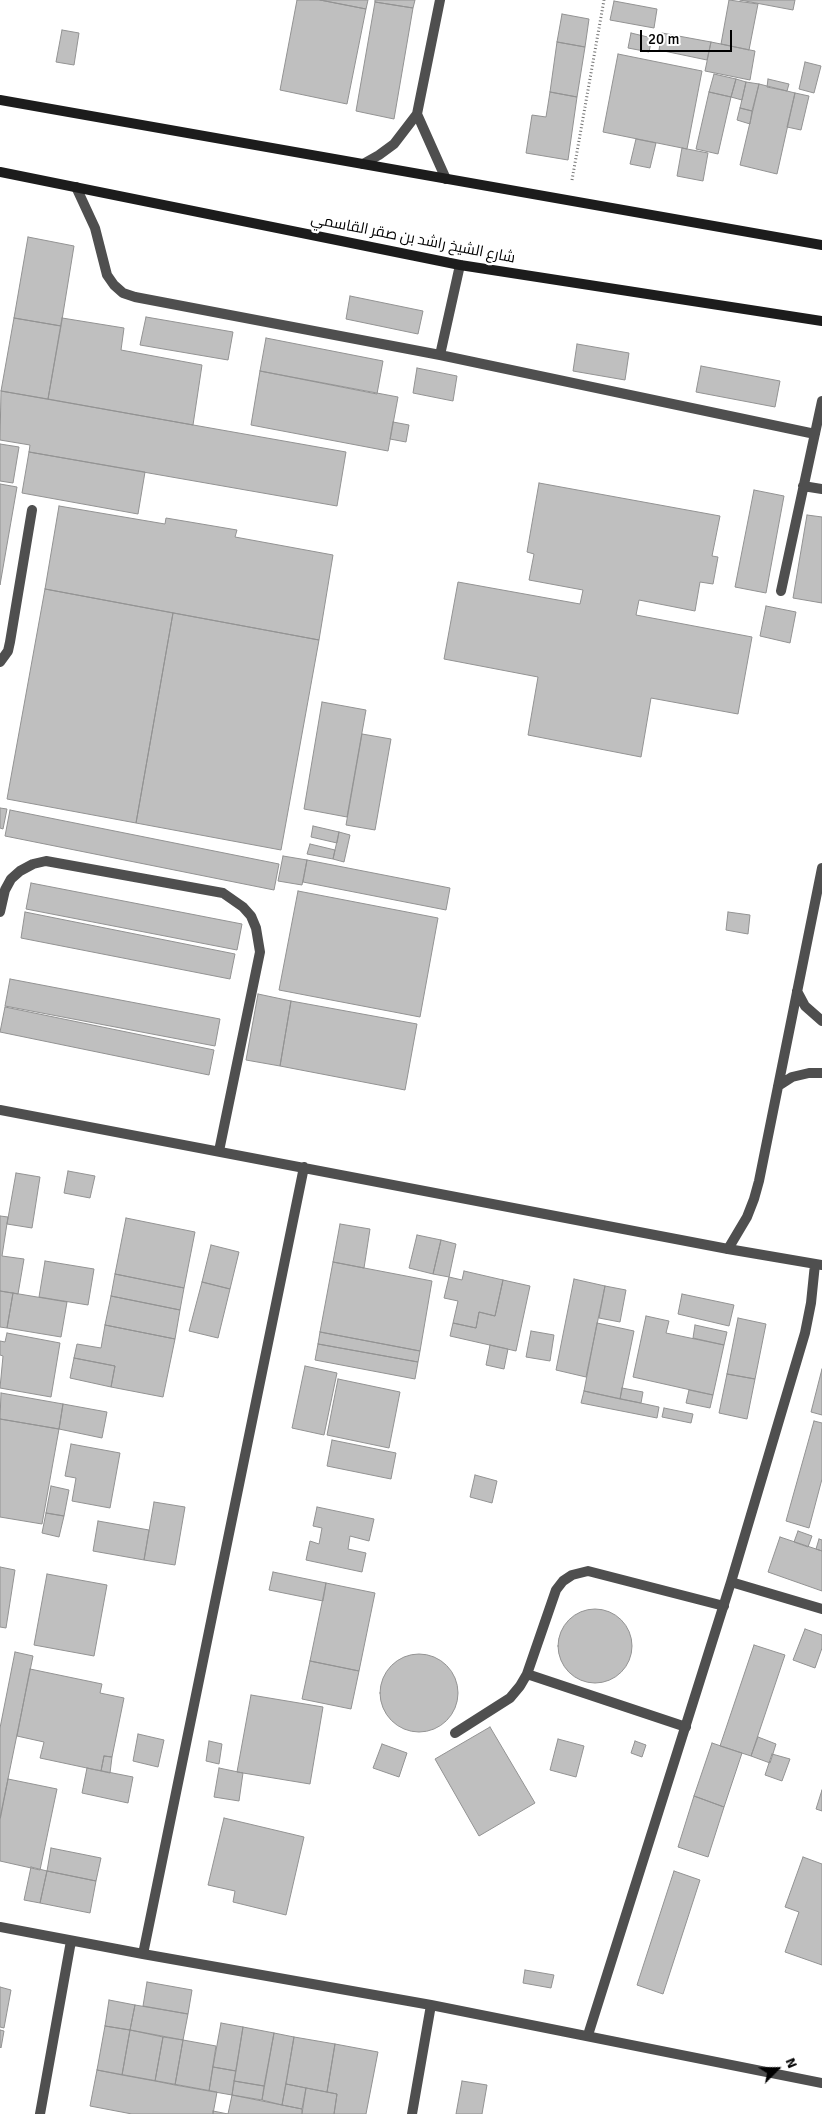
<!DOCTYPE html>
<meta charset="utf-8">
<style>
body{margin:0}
#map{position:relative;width:822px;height:2114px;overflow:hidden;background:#fff;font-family:Signika,sans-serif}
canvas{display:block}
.north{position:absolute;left:752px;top:2044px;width:50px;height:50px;-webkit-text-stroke:4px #fff;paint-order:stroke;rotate:67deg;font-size:14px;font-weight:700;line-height:20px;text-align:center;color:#000}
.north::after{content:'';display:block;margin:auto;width:18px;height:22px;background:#000;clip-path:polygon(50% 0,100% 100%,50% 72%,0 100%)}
.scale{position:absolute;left:640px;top:30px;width:92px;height:22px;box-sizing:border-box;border:2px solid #000;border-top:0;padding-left:6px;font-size:15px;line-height:18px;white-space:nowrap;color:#000;-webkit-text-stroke:4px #fff;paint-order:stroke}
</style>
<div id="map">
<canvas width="822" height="2114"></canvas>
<div class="north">N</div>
<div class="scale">20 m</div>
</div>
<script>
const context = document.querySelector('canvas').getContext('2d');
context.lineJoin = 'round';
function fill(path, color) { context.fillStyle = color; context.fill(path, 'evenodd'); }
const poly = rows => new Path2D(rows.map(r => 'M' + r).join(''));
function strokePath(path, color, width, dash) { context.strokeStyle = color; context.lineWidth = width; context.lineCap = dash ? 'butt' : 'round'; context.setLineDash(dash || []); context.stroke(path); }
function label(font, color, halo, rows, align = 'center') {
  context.font = font + ' Signika,Cairo,sans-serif'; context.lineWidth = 5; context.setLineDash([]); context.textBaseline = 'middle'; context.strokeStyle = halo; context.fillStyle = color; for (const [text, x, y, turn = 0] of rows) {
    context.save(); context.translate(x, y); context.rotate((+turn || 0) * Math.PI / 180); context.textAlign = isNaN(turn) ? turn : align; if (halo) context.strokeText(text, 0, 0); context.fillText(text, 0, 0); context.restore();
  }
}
const building = poly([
 [297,0,320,0,366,9,347,104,280,90,297,0],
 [320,0,368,0,366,9,320,0],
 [375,0,415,0,413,8,375,2,375,0],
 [729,0,758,4,749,50,721,44,729,0],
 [740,0,795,0,793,10,740,0],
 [614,1,657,9,654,28,610,20,614,1],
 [375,2,413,8,394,119,356,111,375,2],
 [562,14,589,19,585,47,557,42,562,14],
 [62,30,79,33,74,65,56,62,62,30],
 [631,33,652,38,649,52,628,48,631,33],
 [662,33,711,42,707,60,659,50,662,33],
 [557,42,585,47,577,97,550,92,557,42],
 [711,42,755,51,750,80,705,71,711,42],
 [618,54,702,71,687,149,603,132,618,54],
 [805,62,821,66,814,93,799,89,805,62],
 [714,74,736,79,731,97,709,92,714,74],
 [736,79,746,82,742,100,731,97,736,79],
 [768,79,789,84,787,91,767,87,768,79],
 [746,82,759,84,752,111,740,108,746,82],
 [759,84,795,93,777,174,740,165,759,84],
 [550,92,577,97,568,160,526,153,532,115,546,117,550,92],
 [709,92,731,97,718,154,696,149,709,92],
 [795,93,809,96,801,130,787,127,795,93],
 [740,108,752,111,750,124,737,120,740,108],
 [636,139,656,143,650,168,630,164,636,139],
 [682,148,708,153,703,181,677,176,682,148],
 [28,237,74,246,61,326,14,318,28,237],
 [350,296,423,311,418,334,346,319,350,296],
 [146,317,233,332,228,360,140,345,146,317],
 [14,318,61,326,48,399,1,391,14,318],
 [62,318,124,328,121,350,202,365,193,425,48,399,62,318],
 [266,338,383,361,377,394,260,371,266,338],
 [577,344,629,353,625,380,573,371,577,344],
 [701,366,780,381,775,407,696,392,701,366],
 [417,368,457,376,453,401,413,393,417,368],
 [260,371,398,397,388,451,251,425,260,371],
 [1,391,346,452,337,506,29,452,30,445,0,440,1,391],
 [393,422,409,425,406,442,390,439,393,422],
 [0,444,19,447,13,483,0,481,0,444],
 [29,452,145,472,138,514,22,493,29,452],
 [539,483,720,516,712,556,718,557,713,584,700,582,695,611,639,600,636,615,752,637,738,714,651,698,641,757,528,735,538,677,444,659,458,582,580,604,583,590,529,580,534,554,527,552,539,483],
 [0,484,17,487,0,585,0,484],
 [754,490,784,496,766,593,735,587,754,490],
 [59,506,165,524,166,518,237,530,235,537,333,555,319,640,45,589,59,506],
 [807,515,822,517,822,603,793,598,807,515],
 [45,589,173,613,136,823,7,799,45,589],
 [766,606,796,612,790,643,760,636,766,606],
 [173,613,319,640,281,850,136,823,173,613],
 [322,702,366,710,347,817,304,809,322,702],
 [362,734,391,739,375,830,346,825,362,734],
 [0,808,7,809,3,829,0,828,0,808],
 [10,810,279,864,274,890,5,836,10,810],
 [313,826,339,832,337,843,311,837,313,826],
 [339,832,350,835,344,862,333,859,339,832],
 [310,844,335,850,333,859,307,854,310,844],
 [283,856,307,860,302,885,278,881,283,856],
 [307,860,450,888,446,910,303,882,307,860],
 [31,883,242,924,237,950,26,909,31,883],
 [298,891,438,918,420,1017,279,990,298,891],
 [25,912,235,954,230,979,21,938,25,912],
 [728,912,750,915,748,934,726,930,728,912],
 [10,979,220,1019,215,1046,5,1006,10,979],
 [258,994,291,1001,280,1066,246,1060,258,994],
 [291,1001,417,1024,405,1090,280,1066,291,1001],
 [5,1007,214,1050,209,1075,0,1032,5,1007],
 [68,1171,95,1176,90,1198,64,1193,68,1171],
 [16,1173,40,1177,32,1228,7,1224,16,1173],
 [0,1216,8,1217,2,1256,24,1259,18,1294,0,1291,0,1216],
 [126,1218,195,1232,184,1288,115,1274,126,1218],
 [340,1224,370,1229,364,1268,333,1262,340,1224],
 [417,1235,441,1240,433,1274,409,1268,417,1235],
 [441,1240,456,1244,449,1277,433,1274,441,1240],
 [211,1245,239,1252,230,1289,202,1282,211,1245],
 [45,1261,94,1269,88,1305,39,1297,45,1261],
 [333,1262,432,1281,420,1351,320,1332,333,1262],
 [464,1271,503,1280,495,1316,479,1312,476,1328,453,1323,458,1301,444,1298,449,1277,462,1280,464,1271],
 [115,1274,184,1288,180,1310,111,1296,115,1274],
 [574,1279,605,1286,586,1377,556,1370,574,1279],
 [503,1280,530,1286,516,1351,450,1336,453,1323,476,1328,479,1312,495,1316,503,1280],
 [202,1282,230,1289,218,1338,189,1331,202,1282],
 [605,1286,626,1290,620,1322,599,1318,605,1286],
 [0,1291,13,1293,7,1328,0,1327,0,1291],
 [13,1293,67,1302,61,1337,7,1328,13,1293],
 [682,1294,734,1305,729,1326,678,1314,682,1294],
 [111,1296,180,1310,175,1339,105,1325,111,1296],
 [646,1316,669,1321,666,1333,724,1345,713,1395,633,1377,646,1316],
 [738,1318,766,1324,755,1379,727,1374,738,1318],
 [597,1323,634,1331,620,1399,584,1391,597,1323],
 [105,1325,175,1339,163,1397,111,1387,115,1366,74,1358,77,1344,101,1348,105,1325],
 [695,1325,727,1332,724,1345,693,1338,695,1325],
 [531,1331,554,1335,550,1361,526,1357,531,1331],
 [320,1332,420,1351,418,1362,318,1344,320,1332],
 [7,1333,60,1343,51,1397,0,1388,3,1356,0,1355,0,1341,5,1342,7,1333],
 [318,1344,418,1362,415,1379,315,1360,318,1344],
 [490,1345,508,1349,504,1369,486,1365,490,1345],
 [74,1358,115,1366,111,1387,70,1378,74,1358],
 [305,1366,337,1373,324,1435,292,1428,305,1366],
 [822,1369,822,1415,811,1412,822,1369],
 [727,1374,755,1379,747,1419,719,1413,727,1374],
 [338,1379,400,1392,389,1448,327,1435,338,1379],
 [622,1388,643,1392,641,1403,620,1399,622,1388],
 [689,1390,713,1395,710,1408,686,1403,689,1390],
 [584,1391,659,1407,657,1418,581,1403,584,1391],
 [1,1393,63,1404,59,1429,0,1419,1,1393],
 [63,1404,107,1412,102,1438,59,1429,63,1404],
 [664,1408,693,1414,691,1423,662,1417,664,1408],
 [0,1419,59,1429,42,1524,0,1517,0,1419],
 [814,1421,822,1423,822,1479,809,1528,786,1521,814,1421],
 [332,1440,396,1453,391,1479,327,1466,332,1440],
 [71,1444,120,1453,110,1508,72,1501,76,1478,65,1476,71,1444],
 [475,1475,497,1481,492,1503,470,1497,475,1475],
 [51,1486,69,1490,64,1516,46,1513,51,1486],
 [154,1502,185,1507,175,1565,144,1560,154,1502],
 [317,1507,374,1519,369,1541,350,1536,348,1549,366,1553,362,1572,306,1560,310,1541,319,1544,322,1528,313,1526,317,1507],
 [46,1513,64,1516,59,1537,42,1533,46,1513],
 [98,1521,149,1530,144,1560,93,1551,98,1521],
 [798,1531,812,1536,808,1547,794,1542,798,1531],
 [780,1537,822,1551,822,1591,768,1572,780,1537],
 [819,1539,822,1540,822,1551,816,1549,819,1539],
 [0,1567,15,1570,6,1628,0,1627,0,1567],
 [273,1572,326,1583,323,1601,269,1590,273,1572],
 [47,1574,107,1585,94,1656,34,1645,47,1574],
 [326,1583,375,1593,359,1671,310,1661,326,1583],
 '558 1646a37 37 0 1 1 74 0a37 37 0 1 1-74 0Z',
 [805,1629,822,1635,822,1648,815,1668,793,1660,805,1629],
 [754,1645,785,1655,751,1756,720,1746,754,1645],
 [15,1652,33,1656,0,1818,0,1728,15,1652],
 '380 1693a39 39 0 1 1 78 0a39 39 0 1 1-78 0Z',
 [310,1661,359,1671,351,1709,302,1699,310,1661],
 [30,1669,102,1684,100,1693,124,1698,112,1757,104,1756,101,1771,40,1758,44,1742,17,1736,30,1669],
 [251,1695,323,1707,310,1784,237,1772,251,1695],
 [490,1727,535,1803,479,1836,435,1759,490,1727],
 [138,1734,164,1740,158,1767,133,1761,138,1734],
 [758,1737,776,1744,770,1763,751,1756,758,1737],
 [558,1739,584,1746,576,1777,550,1770,558,1739],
 [209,1741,222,1744,219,1764,206,1761,209,1741],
 [635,1741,646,1745,642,1757,631,1753,635,1741],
 [712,1743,742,1753,724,1807,694,1796,712,1743],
 [382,1744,407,1753,399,1777,373,1768,382,1744],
 [772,1754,790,1759,782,1781,765,1775,772,1754],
 [104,1756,112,1757,110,1773,101,1771,104,1756],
 [87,1768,133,1777,128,1803,82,1793,87,1768],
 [219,1768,243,1773,239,1801,214,1797,219,1768],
 [8,1779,57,1789,40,1870,0,1861,0,1820,8,1779],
 [822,1790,822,1811,816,1809,822,1790],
 [694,1796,724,1807,708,1857,678,1847,694,1796],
 [224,1818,304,1837,286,1915,233,1902,235,1891,208,1885,224,1818],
 [51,1848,101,1858,96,1881,47,1871,51,1848],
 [803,1857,822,1864,822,1965,785,1952,799,1912,785,1907,803,1857],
 [31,1867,47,1871,40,1903,24,1900,31,1867],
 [47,1871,96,1881,90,1913,40,1903,47,1871],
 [674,1871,700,1880,663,1994,637,1985,674,1871],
 [525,1970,554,1975,551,1988,523,1983,525,1970],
 [147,1982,192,1990,188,2014,143,2006,147,1982],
 [0,1987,11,1990,4,2028,0,2027,0,1987],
 [109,2000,135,2005,130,2030,105,2026,109,2000],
 [135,2005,188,2014,183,2040,130,2030,135,2005],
 [221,2023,243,2027,236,2071,213,2067,221,2023],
 [105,2026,130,2030,122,2075,97,2070,105,2026],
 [243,2027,274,2033,264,2086,234,2081,243,2027],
 [0,2030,4,2031,1,2048,0,2047,0,2030],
 [130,2030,163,2037,155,2081,122,2075,130,2030],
 [274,2033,294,2037,282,2105,262,2100,274,2033],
 [163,2037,183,2040,175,2085,155,2081,163,2037],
 [294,2037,335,2044,327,2092,286,2084,294,2037],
 [183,2040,216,2046,209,2091,175,2085,183,2040],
 [335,2044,378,2052,366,2114,334,2114,337,2094,327,2092,335,2044],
 [213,2067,236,2071,232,2095,209,2091,213,2067],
 [97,2070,217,2092,213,2114,132,2114,90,2106,97,2070],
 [234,2081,264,2086,262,2100,232,2095,234,2081],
 [462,2081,487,2085,482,2114,456,2114,462,2081],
 [286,2084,306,2088,302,2109,282,2105,286,2084],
 [306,2088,337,2094,334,2114,302,2114,306,2088],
 [232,2095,302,2109,302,2114,228,2114,232,2095],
 [213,2111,228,2114,213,2114,213,2111]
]);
fill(building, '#bfbfbf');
strokePath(building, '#939393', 1);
strokePath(poly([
 [572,180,604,0]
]), '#717171', 3, [1, 2.5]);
strokePath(poly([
 [76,187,95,228,107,275,114,285,123,293,135,297,440,355,815,434],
 [440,355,460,265],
 [803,486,822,489],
 [781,591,822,401],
 [0,662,8,651,10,642,32,510],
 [0,912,5,890,11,879,20,871,33,864,46,861,223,893,243,907,251,916,256,928,260,952,219,1151],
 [797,991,805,1006,822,1021],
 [778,1086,792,1077,809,1073,822,1073],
 [728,1249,747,1217,754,1199,759,1181,822,868],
 [527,1674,686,1727],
 [455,1733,510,1698,520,1686,527,1674,556,1590,563,1581,572,1575,588,1571,724,1606]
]), '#4f4f4f', 10);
strokePath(poly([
 [417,114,446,179],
 [363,164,379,155,394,144,417,114,440,0],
 [0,1110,728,1249,822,1265],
 [731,1582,822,1609],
 [0,1927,143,1954,431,2005,822,2083],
 [143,1954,304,1167],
 [588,2035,731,1582,805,1333,811,1303,815,1264],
 [40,2114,71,1941],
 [412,2114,431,2005]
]), '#4f4f4f', 10);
strokePath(poly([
 [0,100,822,245],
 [0,172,460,265,822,321]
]), '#1c1c1c', 10);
label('15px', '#000', '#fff', [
 ["شارع الشيخ راشد بن صقر القاسمي",413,239,11]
]);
</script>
